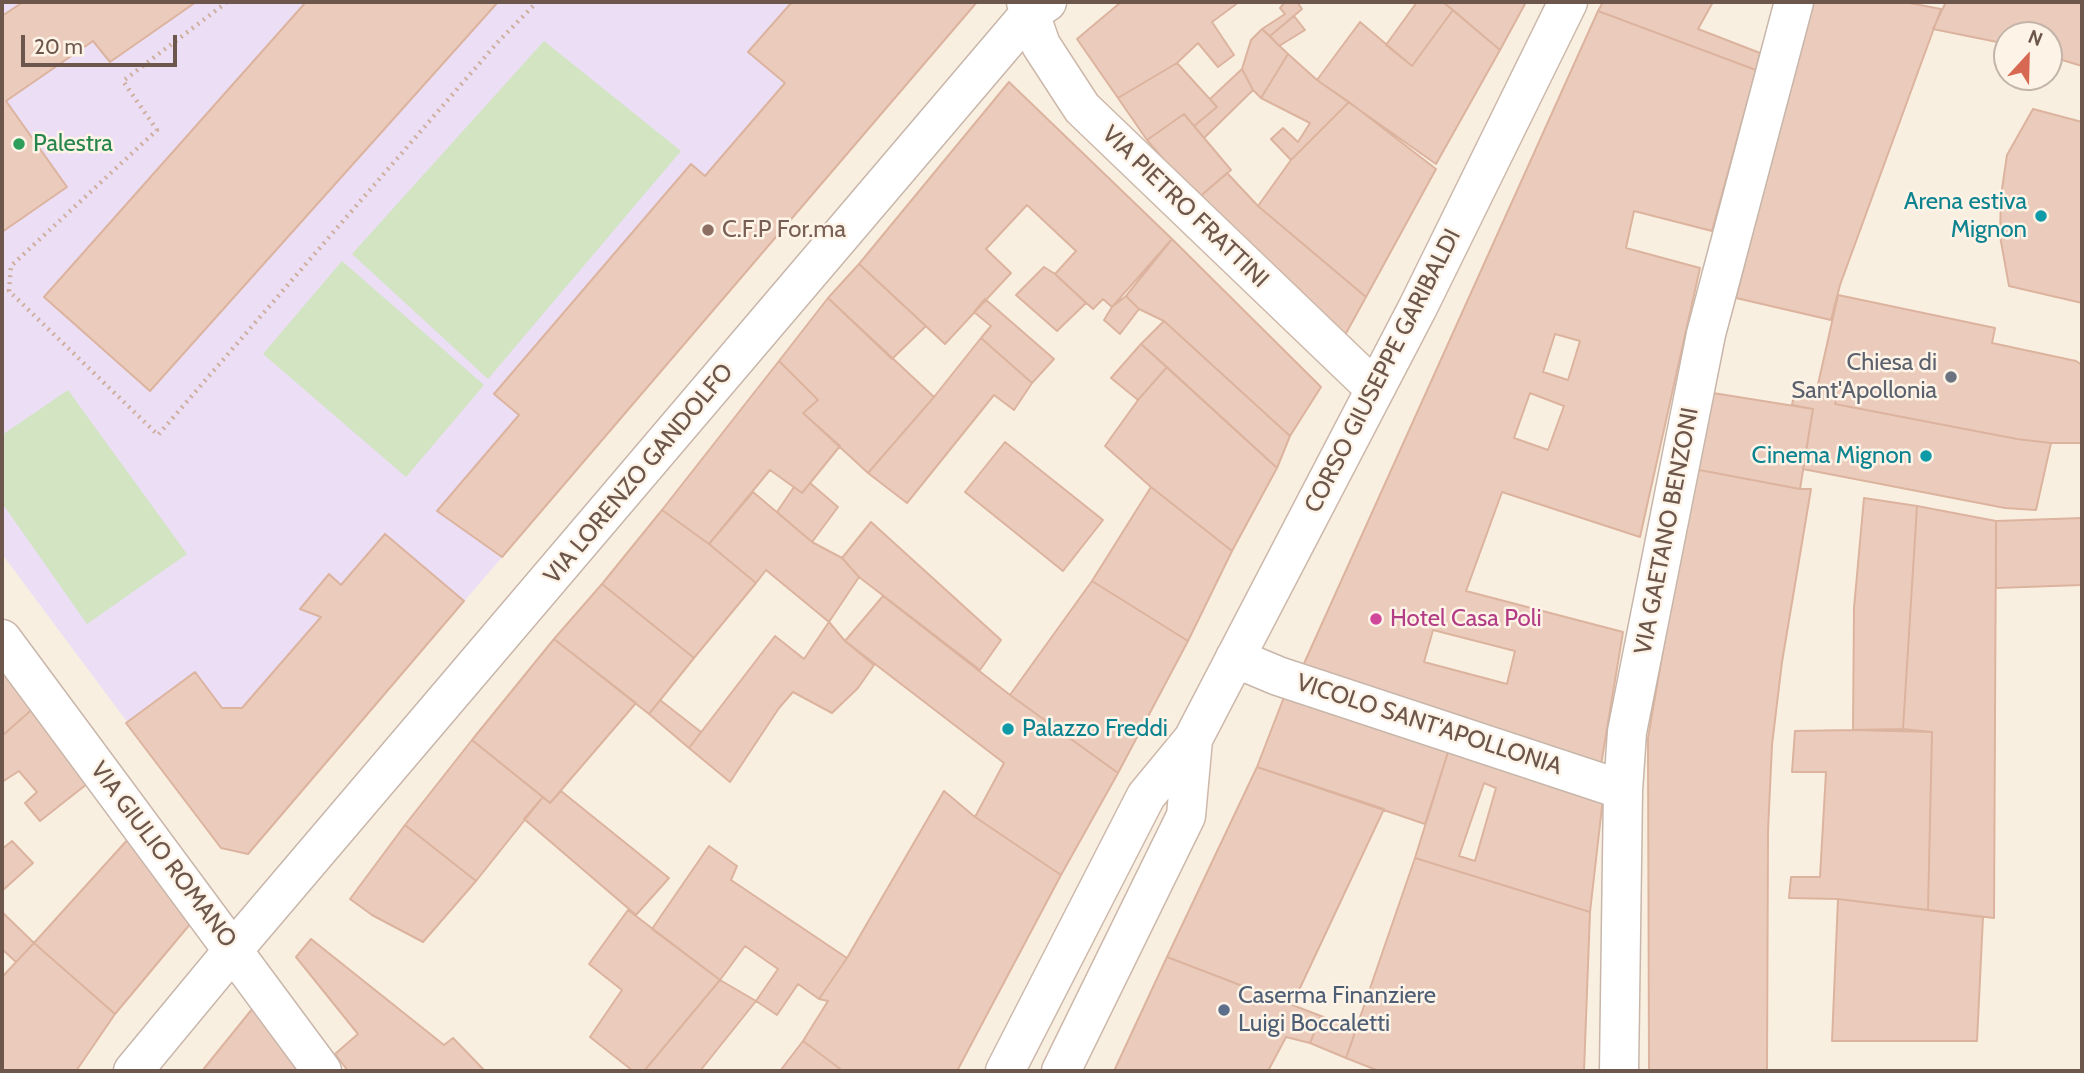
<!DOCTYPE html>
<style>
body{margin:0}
#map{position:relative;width:2084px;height:1073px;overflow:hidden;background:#f9efe1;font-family:Cabin,sans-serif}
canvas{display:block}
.frame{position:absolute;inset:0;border:4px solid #6d564b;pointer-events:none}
.north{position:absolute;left:1993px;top:21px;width:70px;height:70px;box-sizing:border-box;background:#fdf3e7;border:2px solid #c3b4a9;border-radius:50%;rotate:22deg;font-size:19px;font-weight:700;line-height:28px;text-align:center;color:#6d564b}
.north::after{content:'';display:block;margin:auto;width:24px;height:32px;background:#d76953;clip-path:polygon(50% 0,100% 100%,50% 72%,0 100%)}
.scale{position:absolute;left:21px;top:35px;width:156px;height:32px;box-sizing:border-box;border:4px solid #6d564b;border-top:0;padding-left:9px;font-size:21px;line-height:24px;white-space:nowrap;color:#6d564b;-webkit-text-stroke:5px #fdf3e7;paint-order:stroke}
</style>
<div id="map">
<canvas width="2084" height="1073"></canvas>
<div class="frame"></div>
<div class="north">N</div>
<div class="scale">20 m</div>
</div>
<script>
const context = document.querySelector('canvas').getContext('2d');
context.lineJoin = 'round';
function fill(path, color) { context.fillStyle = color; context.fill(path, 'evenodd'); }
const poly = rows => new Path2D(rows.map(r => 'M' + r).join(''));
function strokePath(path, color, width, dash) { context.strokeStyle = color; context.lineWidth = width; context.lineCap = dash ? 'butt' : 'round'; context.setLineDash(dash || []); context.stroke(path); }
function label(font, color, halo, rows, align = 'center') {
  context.font = font + ' Cabin,sans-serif'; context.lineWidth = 5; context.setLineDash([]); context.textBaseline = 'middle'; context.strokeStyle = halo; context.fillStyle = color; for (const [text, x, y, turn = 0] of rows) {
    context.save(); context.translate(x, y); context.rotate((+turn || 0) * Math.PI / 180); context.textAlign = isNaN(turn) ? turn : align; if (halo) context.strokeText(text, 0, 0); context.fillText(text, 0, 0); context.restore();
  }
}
fill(poly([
 [2,2,977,2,248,854,221,848,2,554]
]), '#ecdff5');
fill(poly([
 [544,41,681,151,488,379,352,254],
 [342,261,484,385,406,477,263,354],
 [68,390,187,554,87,624,2,503,2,435]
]), '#d2e4c2');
const building = poly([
 [23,2,196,2,110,62,93,41,6,101,67,187,2,232,2,16,23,2],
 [306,2,498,2,150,391,44,297,306,2],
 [792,2,977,2,502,557,437,511,519,415,494,394,691,164,705,176,785,83,748,52,792,2],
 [1121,2,1239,2,1212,22,1234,55,1218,67,1198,43,1177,63,1118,98,1077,39,1121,2],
 [1285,2,1297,2,1302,9,1270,36,1262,29,1285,14,1280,8,1285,2],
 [1417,2,1443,2,1453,10,1412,66,1386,45,1417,2],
 [1443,2,1526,2,1500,50,1443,2],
 [1603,2,1713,2,1698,29,1760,53,1756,70,1598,11,1603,2],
 [1811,2,1904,2,1941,9,1840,285,1831,320,1736,298,1811,2],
 [1946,2,2082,2,2082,66,2049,56,2049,35,2007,35,2007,44,1933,29,1946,2],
 [1453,10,1500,50,1436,164,1317,80,1360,22,1412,66,1453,10],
 [1598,11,1756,70,1712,231,1634,211,1626,248,1700,268,1640,537,1502,492,1466,591,1623,632,1601,765,1302,668,1598,11],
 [1555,334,1580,341,1568,380,1543,372,1555,334],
 [1530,393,1564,406,1548,450,1514,438,1530,393],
 [1433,630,1515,651,1507,684,1424,662,1433,630],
 [1294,16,1305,30,1279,46,1270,36,1294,16],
 [1262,29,1288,54,1261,98,1253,90,1242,69,1251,40,1262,29],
 [1288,54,1317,80,1349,102,1291,160,1271,139,1283,128,1298,142,1310,123,1261,98,1288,54],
 [1177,63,1217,107,1194,126,1184,114,1147,140,1118,98,1177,63],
 [1242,69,1253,90,1204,138,1194,126,1217,107,1210,99,1242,69],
 [1009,82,1172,239,1112,307,1103,299,1093,309,1055,274,1076,251,1027,205,986,249,1011,273,945,344,859,264,1009,82],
 [1349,102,1436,169,1366,297,1258,206,1291,160,1349,102],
 [2033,109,2082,122,2082,303,2009,286,2000,236,2001,196,2007,155,2033,109],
 [1184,114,1231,170,1197,199,1147,140,1184,114],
 [1227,173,1258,206,1366,297,1339,346,1197,199,1227,173],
 [1172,239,1321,387,1290,436,1164,321,1139,309,1126,296,1172,239],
 [859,264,926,326,892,359,828,298,859,264],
 [1044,267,1055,274,1086,303,1057,331,1016,295,1044,267],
 [1838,295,1995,328,1992,343,2076,361,2082,365,2082,443,2051,443,2017,439,1835,404,1837,393,1817,389,1838,295],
 [1126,296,1139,309,1120,334,1104,320,1112,307,1126,296],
 [828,298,934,397,868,473,803,413,818,400,779,361,828,298],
 [985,299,1054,359,1032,383,981,338,991,326,974,312,985,299],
 [1164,321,1290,436,1277,468,1141,344,1164,321],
 [981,338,1032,383,1014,410,994,395,907,503,868,473,934,397,981,338],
 [1141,344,1167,367,1138,400,1111,378,1141,344],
 [779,361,818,400,803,413,840,446,802,493,770,470,709,544,662,510,779,361],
 [1167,367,1277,468,1232,551,1151,487,1105,446,1138,400,1167,367],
 [1796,385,1837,393,1835,404,2017,439,2051,443,2036,510,2005,508,1803,469,1813,409,1792,405,1796,385],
 [1713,393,1813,409,1800,489,1694,469,1713,393],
 [1005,442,1103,520,1063,571,965,492,1005,442],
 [1694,469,1800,489,1811,489,1782,662,1772,745,1768,831,1767,1071,1649,1071,1648,738,1694,469],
 [810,483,838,507,812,542,777,512,794,487,802,493,810,483],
 [1151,487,1232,551,1188,641,1092,581,1151,487],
 [753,492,812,542,842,558,859,577,829,622,766,570,756,583,709,544,753,492],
 [1864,498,1917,506,1903,729,1853,730,1854,608,1864,498],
 [1917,506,1996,521,1994,918,1928,910,1932,732,1903,729,1917,506],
 [662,510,709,544,756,583,694,658,602,584,662,510],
 [2082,518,2082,585,1996,588,1996,521,2082,518],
 [871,522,1001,640,980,670,859,577,842,558,871,522],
 [385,534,464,601,248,854,221,848,126,723,195,672,222,708,242,708,321,617,300,609,329,574,341,585,385,534],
 [1092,581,1188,641,1118,773,1010,695,1092,581],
 [602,584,694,658,649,714,554,639,602,584],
 [883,596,1010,695,1118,773,1061,875,975,817,1004,763,845,641,883,596],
 [829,622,845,641,874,665,858,688,832,713,793,692,779,708,730,782,689,748,775,636,804,659,829,622],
 [554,639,636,703,550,803,472,740,554,639],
 [2,658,37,705,2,736,2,658],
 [1284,697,1449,749,1425,824,1257,767,1284,697],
 [660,700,701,732,689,748,649,714,660,700],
 [37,705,92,780,40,821,25,803,37,792,19,771,2,782,2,736,37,705],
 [1853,730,1932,732,1928,910,1838,899,1789,898,1791,877,1820,877,1826,772,1792,772,1795,731,1853,730],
 [472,740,543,797,476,881,405,825,472,740],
 [1449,749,1603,798,1590,912,1415,858,1449,749],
 [1484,783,1496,788,1475,861,1459,856,1484,783],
 [1257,767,1384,809,1292,1005,1167,957,1257,767],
 [561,791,669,878,636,915,524,819,543,797,550,803,561,791],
 [944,791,975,817,1061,875,957,1071,843,1071,803,1041,828,1001,819,999,847,958,944,791],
 [405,825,476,881,423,942,372,915,350,899,405,825],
 [130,837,191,923,115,1014,34,943,130,837],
 [12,841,33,863,2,891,2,849,12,841],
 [709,846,737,866,731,880,847,958,819,999,798,984,777,1015,756,1001,778,969,745,946,720,980,652,929,709,846],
 [1415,858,1590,912,1584,1071,1379,1071,1346,1058,1415,858],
 [1838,899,1983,917,1977,1041,1832,1041,1838,899],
 [628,910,720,980,644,1071,633,1071,590,1037,622,990,589,964,628,910],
 [2,912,34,943,16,962,2,949,2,912],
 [311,939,444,1045,453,1038,485,1071,348,1071,335,1054,358,1034,296,957,311,939],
 [34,943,115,1014,76,1071,2,1071,2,977,34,943],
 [1167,957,1321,1016,1310,1043,1286,1037,1268,1071,1114,1071,1167,957],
 [720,980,756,1001,700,1071,644,1071,720,980],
 [253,1008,298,1071,202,1071,253,1008],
 [1321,1016,1356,1030,1346,1058,1310,1043,1321,1016],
 [803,1041,843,1071,780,1071,803,1041]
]);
fill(building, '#ebccbc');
strokePath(building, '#dcb39e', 2);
const street = poly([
 [2,639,322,1071],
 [1235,658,1278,676,1623,790],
 [133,1071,234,949,1030,13,1047,2],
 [1619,1071,1623,790,1627,732,1706,334,1794,2]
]);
const secondary = poly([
 [1026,2,1041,45,1082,108,1375,389],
 [1005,1071,1146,796,1193,739,1418,307,1568,2],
 [1061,1071,1186,816,1193,739]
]);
strokePath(street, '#c8b6aa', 41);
strokePath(secondary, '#cdb8aa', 41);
strokePath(poly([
 [227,2,123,81,157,130,11,266,9,291,158,435,497,43,537,2]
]), '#cfb0a0', 4.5, [2, 5]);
strokePath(street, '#fff', 38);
strokePath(secondary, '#fff', 38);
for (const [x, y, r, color] of [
 [19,144,7,"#2e9e5b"],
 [2041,216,7,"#0f9aa8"],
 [708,230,7,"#8d6e63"],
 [1951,377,7,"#6b7280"],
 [1926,456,7,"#0f9aa8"],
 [1376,619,7,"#d1479c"],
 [1008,729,7,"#0f9aa8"],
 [1224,1010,7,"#5c6f8a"]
]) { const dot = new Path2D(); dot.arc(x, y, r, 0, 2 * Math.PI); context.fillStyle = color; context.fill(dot); strokePath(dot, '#fdf3e7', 2.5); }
label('24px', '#27864d', '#fdf3e7', [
 ["Palestra",33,144]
], 'left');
label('24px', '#0d838f', '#fdf3e7', [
 ["Arena estiva",2027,202],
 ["Mignon",2027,230],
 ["Cinema Mignon",1912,456],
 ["Palazzo Freddi",1022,729,"left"]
], 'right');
label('24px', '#6d564b', '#fdf3e7', [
 ["VIA PIETRO FRATTINI",1185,207,44],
 ["CORSO GIUSEPPE GARIBALDI",1383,371,-63],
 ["VIA LORENZO GANDOLFO",639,474,-50],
 ["VIA GAETANO BENZONI",1667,531,-79],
 ["VICOLO SANT'APOLLONIA",1429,725,18],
 ["VIA GIULIO ROMANO",163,855,53]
]);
label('24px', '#785e54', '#fdf3e7', [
 ["C.F.P For.ma",722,230]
], 'left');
label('24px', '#5b616d', '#fdf3e7', [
 ["Chiesa di",1937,363],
 ["Sant'Apollonia",1937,391]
], 'right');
label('24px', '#b23c85', '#fdf3e7', [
 ["Hotel Casa Poli",1390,619]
], 'left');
label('24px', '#4e5e75', '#fdf3e7', [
 ["Caserma Finanziere",1238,996],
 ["Luigi Boccaletti",1238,1024]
], 'left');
</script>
